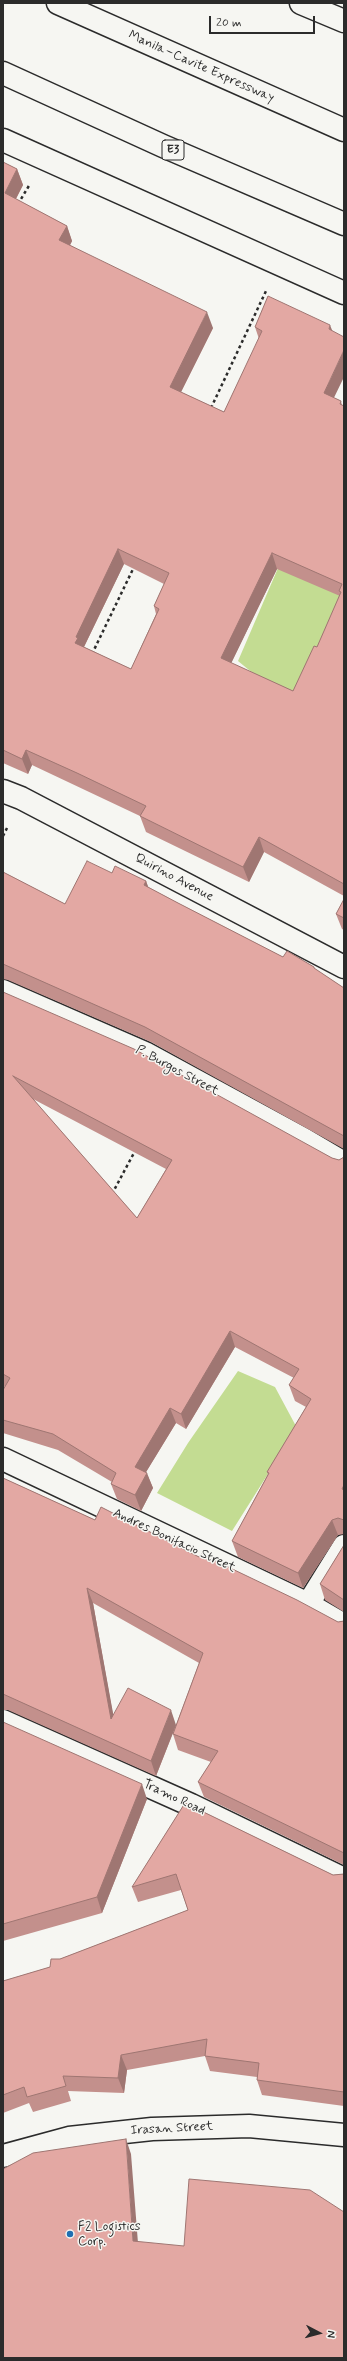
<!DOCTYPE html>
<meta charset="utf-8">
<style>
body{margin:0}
#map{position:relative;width:347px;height:2361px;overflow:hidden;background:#f6f6f2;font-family:Mynerve,sans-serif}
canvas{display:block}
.frame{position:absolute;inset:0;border:4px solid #2b2b2b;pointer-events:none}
.north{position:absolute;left:299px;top:2313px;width:40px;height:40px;-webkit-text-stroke:3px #f6f6f2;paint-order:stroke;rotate:96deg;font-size:11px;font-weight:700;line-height:16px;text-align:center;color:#2b2b2b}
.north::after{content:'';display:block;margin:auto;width:14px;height:18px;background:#2b2b2b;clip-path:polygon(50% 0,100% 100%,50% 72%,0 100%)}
.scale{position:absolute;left:209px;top:16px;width:106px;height:18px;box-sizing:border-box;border:2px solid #2b2b2b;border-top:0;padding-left:5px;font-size:12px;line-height:14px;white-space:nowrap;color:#2b2b2b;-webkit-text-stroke:3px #f6f6f2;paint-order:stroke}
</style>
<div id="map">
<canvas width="347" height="2361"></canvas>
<div class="frame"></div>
<div class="north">N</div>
<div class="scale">20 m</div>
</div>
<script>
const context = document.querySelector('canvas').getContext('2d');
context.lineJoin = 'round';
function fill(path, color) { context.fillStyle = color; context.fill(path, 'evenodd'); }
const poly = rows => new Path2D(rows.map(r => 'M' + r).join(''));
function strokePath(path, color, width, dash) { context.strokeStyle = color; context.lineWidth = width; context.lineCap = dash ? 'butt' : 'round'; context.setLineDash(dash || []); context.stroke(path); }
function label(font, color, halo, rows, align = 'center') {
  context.font = font + ' Mynerve,sans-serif'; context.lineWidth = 3; context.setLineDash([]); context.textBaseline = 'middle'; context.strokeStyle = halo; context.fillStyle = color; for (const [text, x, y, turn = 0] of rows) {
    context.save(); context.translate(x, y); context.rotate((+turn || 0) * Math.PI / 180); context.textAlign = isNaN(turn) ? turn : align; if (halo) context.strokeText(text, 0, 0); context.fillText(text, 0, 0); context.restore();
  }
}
fill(poly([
 [331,445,344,452,344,681,316,725,238,661],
 [238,1371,275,1387,297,1428,232,1531,157,1493,188,1443]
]), '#c3dc92');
const minor = poly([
 [301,3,344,21],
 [3,140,344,293],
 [3,991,145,1053,305,1140,344,1163],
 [3,1459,308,1604,344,1625],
 [308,1604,344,1546],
 [3,1721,191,1805,344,1879],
 [3,2156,69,2138,152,2129,249,2126,344,2135]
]);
const major = poly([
 [3,791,21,798,344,967]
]);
const highway = poly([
 [58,3,344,130],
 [3,73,163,146,344,224]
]);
strokePath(minor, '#2b2b2b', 25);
strokePath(major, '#2b2b2b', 25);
strokePath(highway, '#2b2b2b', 25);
strokePath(poly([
 [18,204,30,184],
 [211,408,266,291],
 [92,654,134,567],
 [3,836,8,826],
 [112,1194,135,1151]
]), '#2b2b2b', 2.5, [3, 3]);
strokePath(minor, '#f6f6f2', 22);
strokePath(major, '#f6f6f2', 22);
strokePath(highway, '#f6f6f2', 22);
fill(poly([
 [3,162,17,169,23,185,16,199,67,226,72,241,70,245,213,328,181,392,224,412,259,339,255,327,268,296,334,398,341,401,342,405,344,406,344,896,264,852,249,882,146,832,140,816,32,765,28,774,3,763],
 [124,564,164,584,154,606,156,614,131,669,84,647],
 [277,569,340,596,317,647,293,691,231,663],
 [3,872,65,904,112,873,146,881,148,887,178,903,283,957,315,969,344,988,344,1149,151,1042,8,980,3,979],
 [344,899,344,930,342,929,336,914],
 [3,992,332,1158,339,1160,344,1157,344,1534,338,1535,303,1588,238,1557,232,1541,268,1474,267,1472,306,1407,295,1401,289,1385,294,1378,235,1347,186,1429,176,1423,146,1472,153,1488,141,1511,117,1499,111,1484,112,1482,58,1450,3,1433,3,1390,5,1387,3,1386],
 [33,1099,166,1169,137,1218],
 [3,1478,95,1520,199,1557,338,1622,344,1621,344,1865,204,1797,198,1782,211,1762,178,1750,173,1734,175,1728,156,1776,8,1710,3,1710],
 [93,1603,199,1663,176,1725,113,1715],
 [344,1545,344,1612,325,1600,320,1584],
 [3,1722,147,1799,102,1913,3,1941],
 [185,1803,333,1875,344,1874,344,2106,262,2095,257,2080,257,2077,210,2071,205,2056,127,2070,124,2093,68,2091,71,2101,33,2112,29,2103,3,2113,3,1981,50,1967,60,1959,188,1910,181,1890,138,1902,132,1887]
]), '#c3908c');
fill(poly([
 [17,169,23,185,11,208,5,193],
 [67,226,72,241,65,255,59,240],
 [207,312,213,328,176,402,170,387],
 [330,325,336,340,329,329],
 [344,350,344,377,329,408,324,393],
 [118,549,124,564,82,651,75,643,76,637],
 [272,553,277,569,226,674,221,658],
 [26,750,32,765,28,774,22,759],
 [259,837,264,852,249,882,243,867],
 [146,881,152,897,144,885],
 [230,1331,235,1347,186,1429,181,1414],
 [170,1408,176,1423,140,1482,135,1467],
 [147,1473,153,1488,141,1511,135,1495],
 [332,1520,338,1535,303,1588,298,1573],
 [87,1588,93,1603,117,1735,111,1719],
 [171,1710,176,1725,156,1776,151,1761],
 [142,1784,147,1799,102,1913,97,1897],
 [121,2055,127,2070,124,2093,118,2078],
 [126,2139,131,2154,139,2256,133,2241]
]), '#9f7672');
const building = poly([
 [3,162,17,169,5,193,67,226,59,240,207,312,170,387,224,412,262,331,255,327,268,296,330,325,329,329,344,337,344,350,324,393,341,401,340,404,344,406,344,884,259,837,243,867,140,816,146,806,77,773,26,750,22,759,3,750,3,162],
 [118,549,169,573,154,606,159,609,131,669,75,643,78,638,76,637,118,549],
 [272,553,342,584,339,591,341,592,317,647,314,646,293,691,221,658,272,553],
 [87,861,112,873,115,866,146,881,144,885,178,903,283,957,287,951,314,967,314,968,344,988,344,1136,145,1027,3,964,3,872,65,904,87,861],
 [344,899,344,918,336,914,344,899],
 [3,992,134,1049,332,1158,339,1160,344,1157,344,1485,342,1489,344,1490,344,1520,338,1518,332,1520,298,1573,232,1541,269,1473,267,1472,311,1399,289,1385,299,1369,230,1331,181,1414,170,1408,135,1467,147,1473,135,1495,111,1484,116,1473,53,1434,3,1420,3,1390,10,1378,3,1374,3,992],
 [13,1076,172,1160,137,1218,13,1076],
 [3,1478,95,1520,101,1507,199,1557,201,1554,297,1600,338,1622,344,1621,344,1853,198,1782,218,1751,173,1734,203,1653,87,1588,111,1719,128,1688,171,1710,151,1761,3,1694,3,1478],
 [344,1545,344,1600,320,1584,344,1545],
 [3,1722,142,1784,97,1897,3,1924,3,1722],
 [185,1803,333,1875,344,1874,344,2092,257,2080,259,2063,205,2056,207,2039,121,2055,118,2078,63,2076,66,2086,27,2097,24,2087,3,2095,3,1981,50,1967,51,1959,60,1959,188,1910,176,1874,132,1887,185,1803],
 [126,2139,133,2241,184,2246,189,2179,310,2190,344,2212,344,2358,3,2358,3,2169,33,2153,126,2139]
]);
fill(building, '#e3a8a3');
strokePath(building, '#9f7672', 1);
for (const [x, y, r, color] of [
 [70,2234,4,"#1f6fb2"]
]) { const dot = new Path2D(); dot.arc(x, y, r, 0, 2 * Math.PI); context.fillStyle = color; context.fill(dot); strokePath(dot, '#f6f6f2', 1.5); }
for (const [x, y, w] of [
 [173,150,22]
]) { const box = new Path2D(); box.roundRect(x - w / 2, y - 10, w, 20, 3); context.fillStyle = '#f6f6f2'; context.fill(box); strokePath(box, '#2b2b2b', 1); }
label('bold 12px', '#2b2b2b', null, [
 ["E3",173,150]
]);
label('13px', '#2b2b2b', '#f6f6f2', [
 ["Manila–Cavite Expressway",201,67,24],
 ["Quirino Avenue",174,878,28],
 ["P. Burgos Street",177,1071,28],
 ["Andres Bonifacio Street",174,1541,25],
 ["Tramo Road",174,1798,25],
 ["Irasan Street",172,2129,-3]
]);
label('13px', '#2b2b2b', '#f6f6f2', [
 ["F2 Logistics",78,2227],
 ["Corp.",78,2242]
], 'left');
</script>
